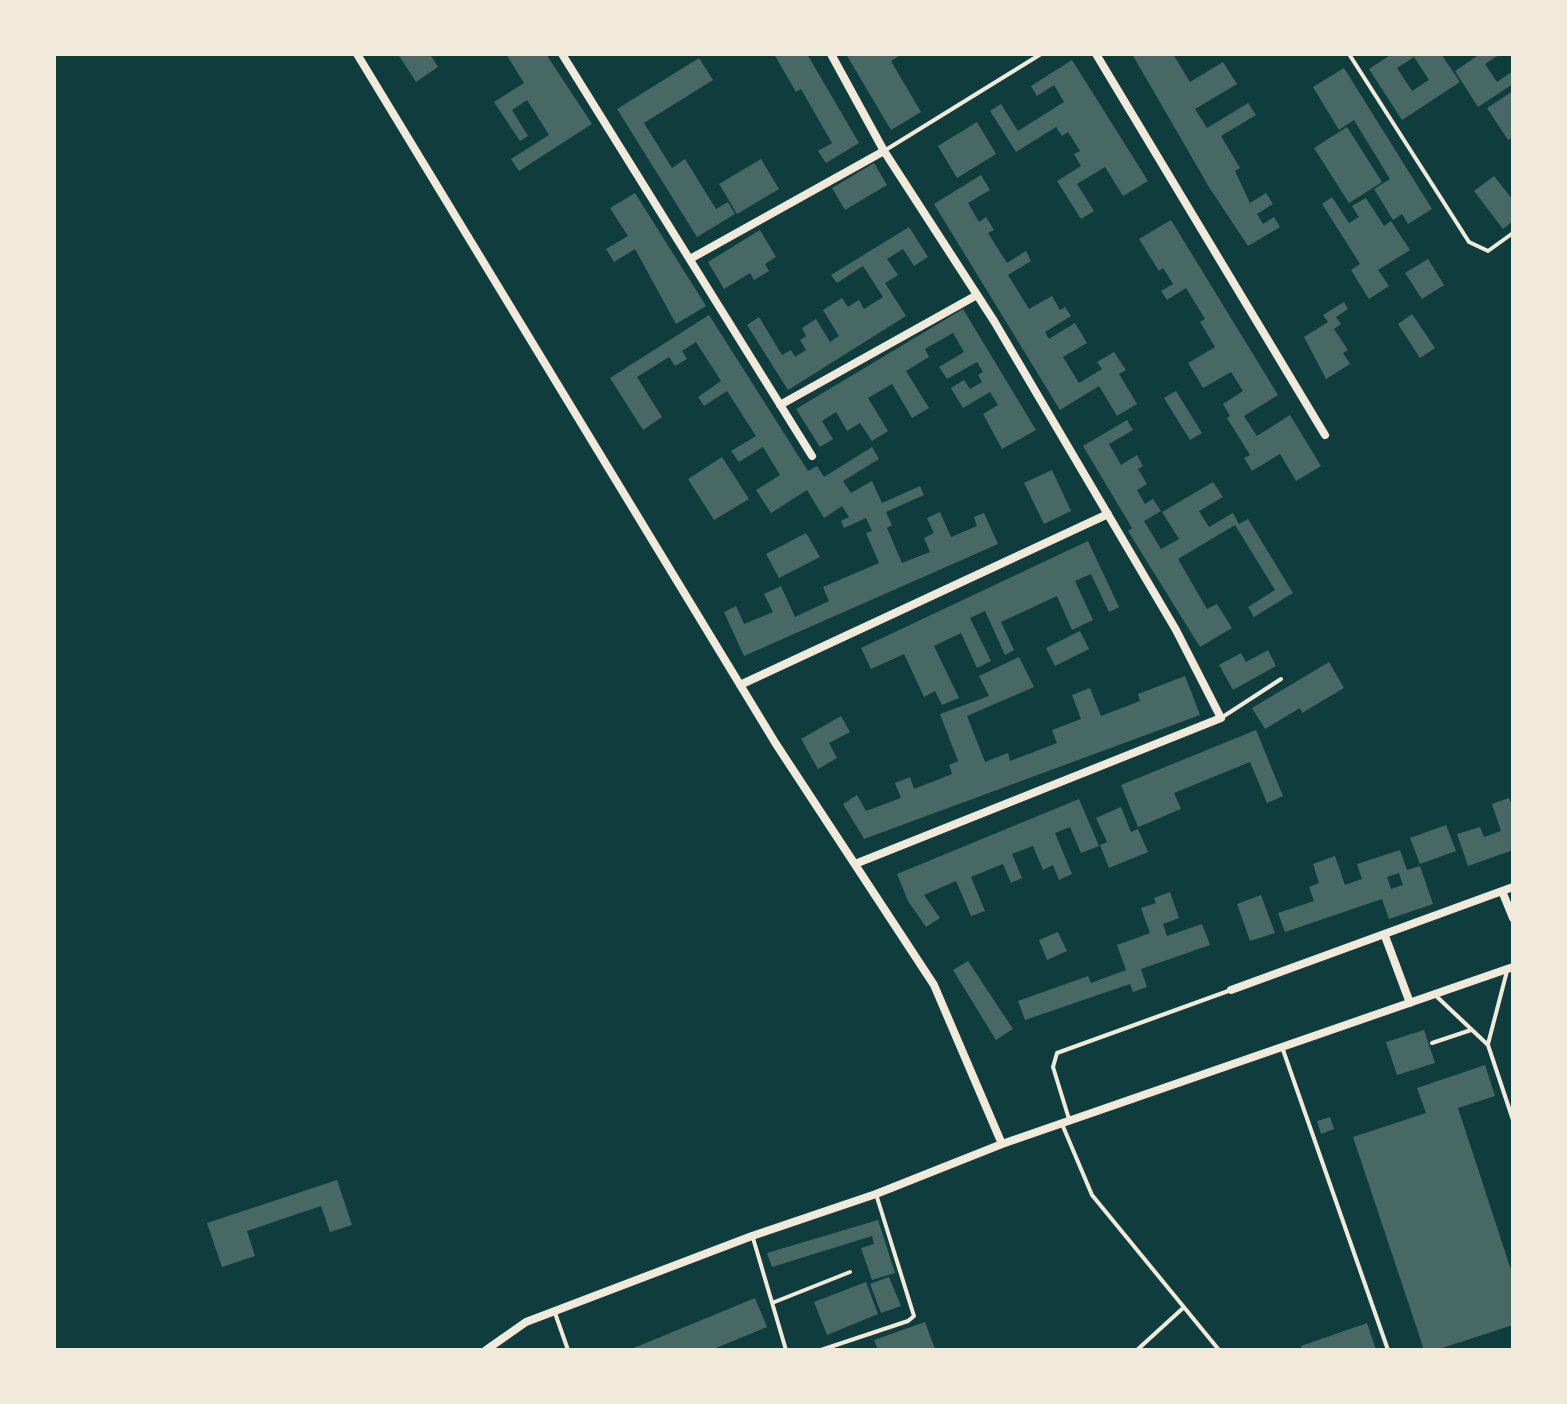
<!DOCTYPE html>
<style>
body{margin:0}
#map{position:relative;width:1567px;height:1404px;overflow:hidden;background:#0f3d3e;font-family:"Alegreya Sans",sans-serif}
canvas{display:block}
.frame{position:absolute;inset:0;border:56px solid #f1e9da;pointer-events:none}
</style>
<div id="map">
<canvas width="1567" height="1404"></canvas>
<div class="frame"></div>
</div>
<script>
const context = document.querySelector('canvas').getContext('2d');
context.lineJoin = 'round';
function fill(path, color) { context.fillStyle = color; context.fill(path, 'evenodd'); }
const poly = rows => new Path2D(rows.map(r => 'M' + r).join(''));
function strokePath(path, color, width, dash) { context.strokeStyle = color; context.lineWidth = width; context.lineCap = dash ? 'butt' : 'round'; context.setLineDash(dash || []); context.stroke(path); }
fill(poly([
 [398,54,430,54,438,67,416,82],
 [506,54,546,54,592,124,519,171,511,159,549,135,527,100,512,110,528,136,520,141,494,102,524,83],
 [774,54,807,54,859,143,826,163,818,151,832,143,801,89,796,92],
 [846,54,902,54,891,61,921,112,891,130],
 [1132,54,1173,54,1190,82,1223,62,1237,84,1195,109,1207,128,1248,103,1256,115,1221,136,1240,168,1235,171,1250,203,1266,193,1273,204,1257,214,1263,224,1274,217,1280,227,1248,246,1209,187],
 [1392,54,1441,54,1460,82,1402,120,1369,69],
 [1414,57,1429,80,1412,91,1397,68],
 [1480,54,1500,54,1485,64,1497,82,1513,71,1513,84,1478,107,1455,71],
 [699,58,713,80,644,123,672,168,685,159,716,209,728,202,735,214,697,237,617,109],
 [1072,60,1148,181,1123,196,1105,167,1077,184,1094,211,1081,219,1057,181,1081,166,1074,154,1080,151,1068,132,1062,136,1056,127,1016,152,990,111,1001,104,1018,131,1064,102,1054,85,1037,96,1031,86],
 [1344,68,1432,209,1408,224,1402,214,1393,220,1374,189,1390,179,1354,120,1339,130,1313,87],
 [1513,91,1513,137,1508,140,1487,108],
 [977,122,996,154,957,178,938,146],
 [1347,127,1382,182,1349,203,1314,148],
 [761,159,779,189,737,214,719,184],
 [874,163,887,185,845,210,832,188],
 [981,175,990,190,968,203,979,222,986,217,994,230,988,233,1007,263,1026,251,1031,261,1008,275,1029,309,1052,296,1060,310,1065,307,1071,316,1045,332,1049,339,1075,323,1087,343,1063,357,1079,383,1102,369,1097,362,1114,352,1126,370,1119,374,1137,404,1117,416,1099,386,1060,410,934,204],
 [1494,176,1513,200,1513,221,1503,229,1474,191],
 [635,193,706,306,676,324,635,249,614,262,606,249,628,236,610,208],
 [1332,197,1349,223,1359,217,1352,206,1366,198,1384,226,1391,221,1410,250,1378,270,1389,286,1369,299,1351,270,1360,264,1322,204],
 [1171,220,1278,395,1244,416,1257,436,1290,415,1321,466,1296,481,1280,454,1252,471,1244,458,1250,455,1227,418,1230,416,1223,404,1243,391,1231,372,1203,388,1188,363,1215,347,1200,322,1205,319,1186,288,1167,300,1161,291,1173,284,1163,268,1159,271,1139,239],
 [909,227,928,257,914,266,903,249,887,259,898,275,885,283,906,316,788,390,747,325,759,317,782,355,791,350,795,357,806,350,800,340,806,336,802,328,816,319,830,342,839,336,823,310,842,298,848,307,859,300,864,309,883,297,863,266,837,283,831,275],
 [760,230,776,257,765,264,769,271,754,280,750,273,724,289,708,262],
 [1428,259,1444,285,1422,299,1405,273],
 [1344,302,1348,309,1336,317,1341,324,1334,329,1348,350,1343,353,1350,364,1326,379,1304,337,1328,322,1323,315],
 [963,309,1036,430,1002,449,983,414,998,405,990,392,963,408,951,388,964,380,970,389,982,382,978,375,983,372,977,362,947,379,939,367,964,352,953,333,925,349,929,357,906,371,929,408,912,418,892,384,868,398,888,431,872,441,860,423,847,431,836,412,822,421,833,439,820,447,796,409],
 [1412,314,1435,348,1420,358,1398,324],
 [709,315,808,471,817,466,824,477,872,447,879,459,843,481,851,493,872,481,882,503,920,486,924,495,886,512,892,525,887,528,902,563,930,552,924,538,934,533,927,518,940,512,951,537,977,526,974,517,984,513,998,544,744,656,724,612,736,606,744,624,773,612,764,594,781,586,795,617,829,601,823,587,879,563,866,533,872,531,866,518,844,528,841,521,849,517,842,506,824,518,807,490,771,513,756,490,780,475,763,447,739,462,731,451,756,436,727,391,704,406,698,397,721,381,696,342,682,351,687,359,675,366,669,357,637,377,662,417,643,430,610,378],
 [1176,391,1202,433,1190,440,1164,398],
 [1127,420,1133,430,1109,444,1121,465,1137,455,1143,466,1138,469,1147,484,1137,490,1145,504,1153,499,1161,511,1144,521,1161,549,1179,539,1162,512,1213,482,1223,497,1199,511,1209,527,1233,513,1239,524,1248,519,1293,593,1254,617,1248,607,1275,590,1235,525,1178,559,1207,609,1217,604,1232,628,1200,647,1128,531,1132,528,1083,446],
 [722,457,749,499,714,520,688,479],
 [1052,470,1071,511,1044,524,1024,483],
 [806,533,820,557,779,578,766,554],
 [1088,541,1119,607,1109,612,1091,574,1075,581,1093,620,1072,630,1057,596,1001,622,1014,650,1005,655,985,611,970,618,991,661,977,668,961,633,934,646,959,698,942,705,935,691,924,697,904,654,871,669,861,648],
 [1080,631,1089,649,1055,666,1046,648],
 [1268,650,1276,666,1233,690,1219,665,1241,653,1246,662],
 [1019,657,1034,687,967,716,985,762,1008,753,1010,761,1057,743,1052,730,1081,719,1072,695,1090,688,1101,716,1140,701,1138,694,1185,676,1200,715,864,839,843,804,857,795,866,811,901,798,895,783,910,777,914,789,952,774,949,765,958,761,940,714,989,696,979,676],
 [1329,662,1344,688,1302,713,1300,708,1265,729,1252,708],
 [841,716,850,732,829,743,837,758,818,769,801,739],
 [1256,730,1283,796,1267,803,1250,762,1174,793,1181,809,1138,827,1121,785],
 [1509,798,1513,809,1513,850,1468,866,1457,834,1480,827,1484,837,1501,831,1492,804],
 [1079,799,1099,846,1081,853,1070,827,1055,833,1072,874,1059,880,1053,865,1043,870,1033,846,1012,854,1022,878,1011,883,1003,864,971,877,985,911,971,916,956,881,924,895,940,918,926,927,908,901,897,874],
 [1121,807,1131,832,1138,829,1148,852,1109,868,1100,845,1107,842,1096,818],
 [1446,825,1456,851,1420,864,1410,838],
 [1400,850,1407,870,1420,866,1433,904,1389,919,1382,899,1285,932,1278,913,1314,901,1309,887,1319,883,1313,864,1335,856,1345,885,1362,879,1357,864],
 [1399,873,1403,885,1391,889,1387,877],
 [1170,892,1179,918,1163,924,1167,936,1202,924,1210,945,1141,969,1147,987,1133,992,1130,984,1025,1020,1018,1001,1088,976,1091,983,1126,970,1117,945,1150,933,1141,908,1156,903,1154,898],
 [1261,895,1275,933,1250,941,1237,904],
 [1058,932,1067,951,1047,960,1039,940],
 [968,961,1013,1029,996,1040,953,970],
 [1424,1030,1435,1063,1397,1075,1386,1042],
 [1485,1065,1495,1096,1458,1108,1513,1276,1513,1325,1436,1350,1424,1350,1353,1137,1426,1113,1417,1088],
 [1330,1117,1334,1129,1321,1134,1317,1121],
 [337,1180,352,1225,330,1232,321,1206,247,1231,255,1256,222,1267,207,1223],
 [878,1220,895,1273,872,1280,861,1248,874,1244,872,1236,772,1267,767,1253],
 [889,1277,901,1306,881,1313,870,1284],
 [866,1282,878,1314,827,1335,814,1302],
 [755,1298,767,1327,711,1350,629,1350],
 [925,1322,935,1349,878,1350,874,1340],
 [1367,1323,1376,1350,1302,1350,1301,1346]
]), '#486865');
strokePath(poly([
 [1349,54,1469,242,1488,251,1513,233],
 [884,151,1041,54],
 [1221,718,1281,679],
 [1434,994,1488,1045,1513,1120],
 [1432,1043,1471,1030],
 [1488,1044,1507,971],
 [1282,1047,1388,1350],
 [1069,1119,1053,1067,1057,1053,1231,990],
 [1062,1124,1092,1195,1219,1350],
 [753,1238,786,1350],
 [772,1303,850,1272],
 [555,1313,568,1350],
 [821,1350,908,1321,914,1316,876,1194],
 [1137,1350,1182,1309]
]), '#f1e9da', 4);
strokePath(poly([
 [357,54,776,744,934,985,1002,1144],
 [562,54,812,456],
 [831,54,884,151,994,321,1176,630,1221,718,855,864],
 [1096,54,1325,435],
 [690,259,884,151],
 [780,405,977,295],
 [740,685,1108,514],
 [1502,891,1513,918],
 [1385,936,1410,1003],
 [1231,990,1513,887],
 [486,1350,526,1322,752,1236,876,1194,1002,1144,1513,967]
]), '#f1e9da', 8);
</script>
